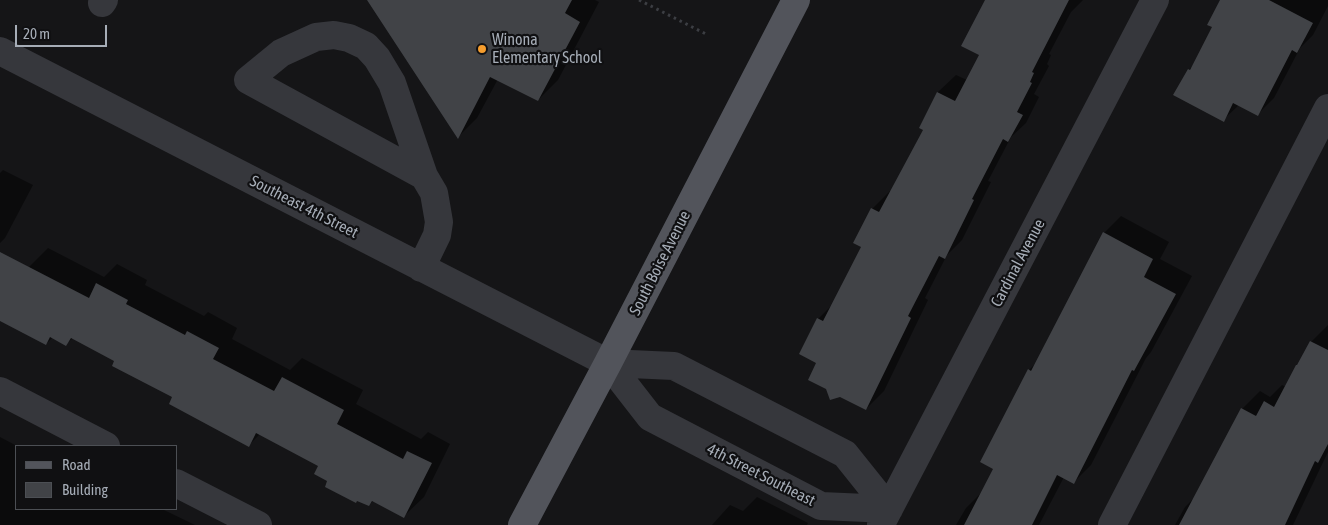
<!DOCTYPE html>
<style>
body{margin:0}
#map{position:relative;width:1328px;height:525px;overflow:hidden;background:#151517;font-family:"Asap Condensed",sans-serif}
canvas{display:block}
.legend{position:absolute;left:15px;top:445px;width:162px;height:65px;box-sizing:border-box;background:#101012;border:1px solid #4c4f54;margin:0;padding:6px 9px;list-style:none;font-size:15px;color:#a6adb7}
.legend li{display:flex;align-items:center;gap:10px;height:25px}
.legend b{width:25px;border:1px solid #4c4f54}
.scale{position:absolute;left:15px;top:25px;width:92px;height:22px;box-sizing:border-box;border:2px solid #a6adb7;border-top:0;padding-left:6px;font-size:15px;line-height:18px;white-space:nowrap;color:#a6adb7;-webkit-text-stroke:4px #101012;paint-order:stroke}
</style>
<div id="map">
<canvas width="1328" height="525"></canvas>
<ul class="legend">
<li><b style="height:6px;background:#52545b"></b>Road</li>
<li><b style="height:14px;background:#414347"></b>Building</li>
</ul>
<div class="scale">20 m</div>
</div>
<script>
const context = document.querySelector('canvas').getContext('2d');
context.lineJoin = 'round';
function fill(path, color) { context.fillStyle = color; context.fill(path, 'evenodd'); }
const poly = rows => new Path2D(rows.map(r => 'M' + r).join(''));
function strokePath(path, color, width, dash) { context.strokeStyle = color; context.lineWidth = width; context.lineCap = dash ? 'butt' : 'round'; context.setLineDash(dash || []); context.stroke(path); }
function label(font, color, halo, rows, align = 'center') {
  context.font = font + ' "Asap Condensed",sans-serif'; context.lineWidth = 4.5; context.setLineDash([]); context.textBaseline = 'middle'; context.strokeStyle = halo; context.fillStyle = color; for (const [text, x, y, turn = 0] of rows) {
    context.save(); context.translate(x, y); context.rotate((+turn || 0) * Math.PI / 180); context.textAlign = isNaN(turn) ? turn : align; if (halo) context.strokeText(text, 0, 0); context.fillText(text, 0, 0); context.restore();
  }
}
fill(poly([
 [369,0,595,0,599,2,558,80,538,100,498,79,477,118,458,137],
 [987,0,1083,0,1071,12,1049,54,1051,55,1047,64,1049,66,1034,94,1039,97,1026,123,1011,137,988,181,991,182,962,240,947,255,925,298,928,300,884,391,866,409,818,362,818,319,833,304,862,247,855,243,872,209,890,191,891,192,924,129,920,127,938,92,956,75,967,80,980,55],
 [1221,0,1328,0,1328,6,1313,35,1300,48,1274,98,1258,114,1239,105,1223,120,1189,70,1194,64,1213,27],
 [3,170,33,185,5,238,0,243,0,173],
 [1121,216,1169,242,1160,259,1192,276,1151,352,1146,358,1091,465,1074,482,1064,477,1039,525,956,525,966,508,983,491,995,468,1029,370,1038,361,1104,233],
 [48,248,104,277,117,264,147,280,145,285,204,316,208,312,237,328,232,339,290,370,302,358,363,390,356,404,421,439,428,432,450,444,424,497,404,516,374,500,369,505,329,481,320,465,260,434,248,446,174,396,115,360,73,338,66,344,53,337,46,344,29,267],
 [1328,325,1328,452,1293,525,1175,525,1185,507,1196,496,1242,409,1260,391,1270,397,1282,385,1286,387,1311,342],
 [0,437,17,446,16,509,162,509,195,525,0,525],
 [757,497,808,523,807,525,712,525,730,505,743,511]
]), '#0007');
fill(poly([
 [367,0,572,0,565,13,580,22,538,101,490,77,458,139],
 [985,0,1069,0,1032,72,1034,73,1030,82,1032,83,1017,112,1023,115,1008,142,1003,139,972,199,974,200,945,259,939,256,908,316,911,318,866,410,840,397,830,400,826,389,808,380,816,363,799,354,817,318,823,321,861,247,853,243,871,208,879,212,923,130,919,128,937,92,955,101,979,55,961,46],
 [1220,0,1269,0,1313,23,1297,53,1292,50,1258,116,1233,103,1224,122,1173,95,1188,69,1190,70,1212,27,1207,25],
 [1103,232,1153,259,1144,277,1176,294,1134,371,1132,370,1074,484,1057,475,1032,525,964,525,993,469,980,462,1028,369,1031,371],
 [0,252,89,298,96,283,128,300,126,304,185,335,187,331,219,348,213,359,274,391,282,377,344,410,337,424,403,459,407,451,432,463,404,518,372,501,369,506,357,501,356,503,325,487,327,481,314,474,318,466,256,433,249,447,169,404,172,397,112,366,114,361,71,338,66,346,50,337,46,345,0,321],
 [1310,341,1328,350,1328,444,1318,463,1315,461,1285,525,1179,525,1241,408,1256,416,1264,401,1274,407,1296,365,1297,365]
]), '#414347');
strokePath(poly([
 [639,0,706,34]
]), '#3c3e43', 3, [2.5, 4]);
strokePath(poly([
 [102,3,104,0],
 [0,51,608,363,674,366,845,454,889,509],
 [421,268,437,235,439,222,434,193,424,176,392,83,377,58,366,46,349,38,334,35,316,37,281,53,248,80,424,176],
 [608,363,650,417,821,506,889,509],
 [0,391,106,446],
 [176,483,258,525],
 [881,524,1155,0],
 [1112,525,1328,108]
]), '#36373c', 28);
strokePath(poly([
 [522,525,608,363,796,0]
]), '#52545b', 28);
for (const [x, y, r, color] of [
 [482,49,5,"#f59d2e"]
]) { const dot = new Path2D(); dot.arc(x, y, r, 0, 2 * Math.PI); context.fillStyle = color; context.fill(dot); strokePath(dot, '#101012', 2); }
label('16px', '#a6adb7', '#101012', [
 ["Winona",492,40],
 ["Elementary School",492,58]
], 'left');
label('16px', '#a6adb7', '#101012', [
 ["Southeast 4th Street",304,207,27],
 ["South Boise Avenue",660,263,-63],
 ["Cardinal Avenue",1018,263,-62],
 ["4th Street Southeast",761,475,27]
]);
</script>
